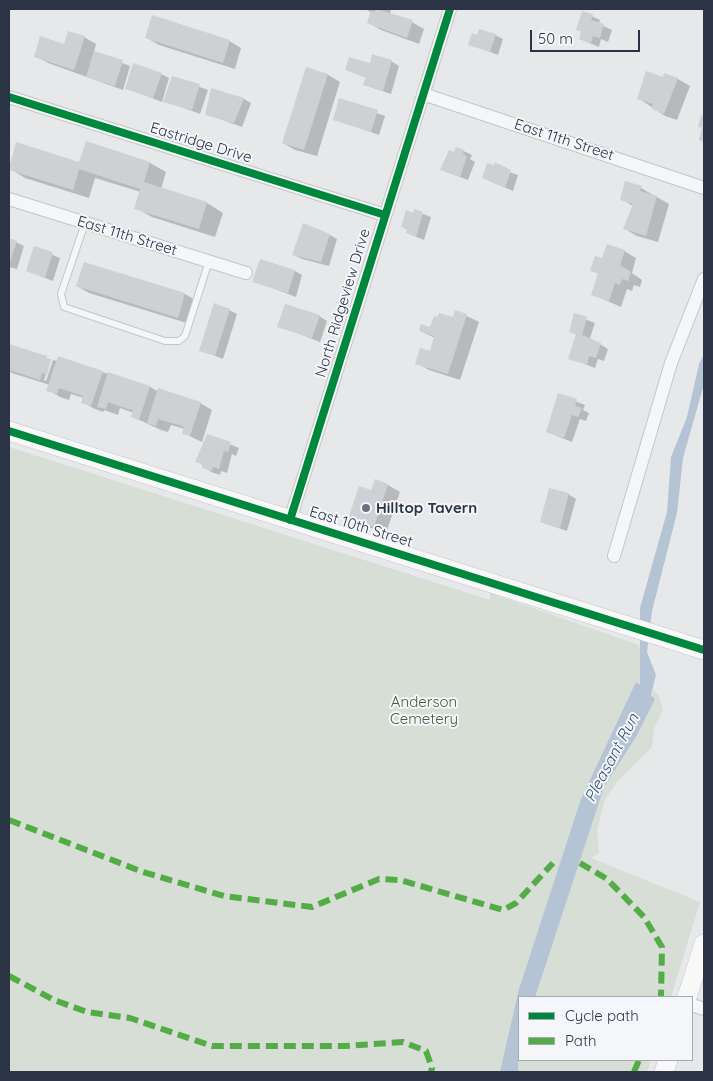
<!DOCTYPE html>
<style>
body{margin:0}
#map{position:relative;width:713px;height:1081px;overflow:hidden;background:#e6e8ea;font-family:Quicksand,sans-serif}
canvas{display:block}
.frame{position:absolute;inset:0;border:10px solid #2b3445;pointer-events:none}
.legend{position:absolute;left:518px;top:996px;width:175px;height:65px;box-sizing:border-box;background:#f4f6f9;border:1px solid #a4a8b1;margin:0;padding:6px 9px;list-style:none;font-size:15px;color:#2b3445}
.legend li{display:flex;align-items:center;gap:10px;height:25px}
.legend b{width:25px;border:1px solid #a4a8b1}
.scale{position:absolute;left:530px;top:30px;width:110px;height:22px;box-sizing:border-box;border:2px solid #2b3445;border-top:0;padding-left:6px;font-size:15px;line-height:18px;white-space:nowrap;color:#2b3445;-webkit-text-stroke:4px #f4f6f9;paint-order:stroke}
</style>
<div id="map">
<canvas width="713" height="1081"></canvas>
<div class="frame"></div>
<ul class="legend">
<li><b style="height:6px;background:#00873e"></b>Cycle path</li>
<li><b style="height:6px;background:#54ac47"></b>Path</li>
</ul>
<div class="scale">50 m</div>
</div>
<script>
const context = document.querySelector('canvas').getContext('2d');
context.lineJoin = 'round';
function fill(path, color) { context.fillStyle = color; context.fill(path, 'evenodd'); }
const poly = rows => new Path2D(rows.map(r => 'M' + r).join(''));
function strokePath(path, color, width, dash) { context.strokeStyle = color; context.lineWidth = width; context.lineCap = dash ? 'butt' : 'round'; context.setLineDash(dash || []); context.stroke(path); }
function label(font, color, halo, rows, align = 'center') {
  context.font = font + ' Quicksand,sans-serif'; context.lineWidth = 4; context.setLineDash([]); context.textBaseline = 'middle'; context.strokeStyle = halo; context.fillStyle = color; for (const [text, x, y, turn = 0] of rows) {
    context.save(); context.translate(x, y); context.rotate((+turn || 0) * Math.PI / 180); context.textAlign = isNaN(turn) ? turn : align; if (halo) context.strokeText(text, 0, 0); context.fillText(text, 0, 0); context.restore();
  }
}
fill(poly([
 [9,447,490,600,490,593,639,645,642,664,640,690,581,799,566,848,582,826,651,699,653,689,659,696,663,710,654,728,652,747,617,782,605,799,597,830,599,853,591,858,700,902,671,997,519,997,519,1060,651,1060,647,1072,9,1072]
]), '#d6ded6');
fill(poly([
 [704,355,704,384,683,458,677,513,652,611,647,652,656,675,651,695,655,699,637,735,604,787,535,997,519,997,518,1072,500,1072,519,989,581,799,636,682,640,685,640,608,667,512,671,457,687,417,699,364]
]), '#b4c4d5');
fill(poly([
 [365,9,391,9,390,15,412,22,424,29,419,44,381,30,369,23,372,13],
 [583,12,600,20,599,24,612,30,608,42,601,39,599,47,580,39,582,32,578,29],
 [495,35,503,39,498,55,469,44],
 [84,37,96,44,94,52,130,66,123,90,48,63,36,56],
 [147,38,229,41,241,48,235,69,159,45],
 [391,61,399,66,391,94,373,88,365,84,367,78,347,70],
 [307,69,328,75,340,82,317,156,295,150,283,143],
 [161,74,169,78,162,102,126,88],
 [172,77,208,90,200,114,165,101],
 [664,79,678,79,690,86,677,120,665,116,638,98],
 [244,99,251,103,242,127,206,114],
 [340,100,385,116,379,135,334,119],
 [17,143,80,163,87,143,150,163,166,172,161,189,207,203,223,213,215,237,152,217,136,208,141,192,95,178,89,198,25,178,9,168],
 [457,148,472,155,470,159,475,162,468,180,441,170],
 [495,167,518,175,513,191,483,178],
 [641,188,669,204,658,242,637,236,625,229,633,206,621,199],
 [415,211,431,217,424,240,407,233,408,230,402,227],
 [330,235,337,239,329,266,302,259,294,255],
 [9,239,24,246,17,269,9,267],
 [35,248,60,258,53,281,27,271],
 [624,251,636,258,632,273,642,280,640,287,634,285,632,291,627,289,621,307,592,294,599,274,591,270,603,260],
 [84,263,185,294,197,301,190,324,89,293,77,286],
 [295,271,302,275,296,297,254,281],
 [229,310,237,314,223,359,200,350],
 [456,311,479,322,460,380,429,370,417,363,430,353,435,338,420,331,453,319],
 [575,315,595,323,590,338,608,349,604,361,598,359,595,368,569,358,577,335,570,332],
 [319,316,327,321,320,342,279,326],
 [9,345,52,360,50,360,44,380,46,381,53,360,102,372,150,387,159,392,200,403,212,410,202,442,183,433,185,429,171,425,168,432,161,430,133,417,134,413,120,408,118,415,104,410,103,412,95,409,82,402,84,398,71,394,69,400,60,397,48,390,50,385,12,373,9,371],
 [559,395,585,405,583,410,589,413,586,421,580,419,572,442,547,432],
 [208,435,239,448,236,456,232,454,227,473,221,471,220,475,211,472,197,461],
 [388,485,400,492,386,533,362,525,349,518],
 [568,494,576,499,567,531,541,522]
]), '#0003');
fill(poly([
 [376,9,413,20,407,38,367,23,371,11,375,12],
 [582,11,593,14,591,20,604,24,600,38,593,36,591,43,579,39,581,31,576,30],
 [152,15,230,40,223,63,145,38],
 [479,29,496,34,490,52,468,45,472,33,477,35],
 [68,31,85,36,74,70,34,57,40,36,64,44],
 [94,51,123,60,115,86,86,77],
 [372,54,392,60,383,91,363,85,366,77,345,70,349,57,370,63],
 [133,63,162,73,153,98,125,89],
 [306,67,328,74,304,150,282,143],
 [646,71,663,77,664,73,678,78,664,114,652,109,653,104,637,99],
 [172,76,200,84,192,110,163,102],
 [211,88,244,98,234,123,205,115],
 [339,98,378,110,371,132,333,120],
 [701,115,704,116,704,142,699,140,702,128,698,127],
 [86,141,150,162,144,182,207,202,199,229,134,209,140,189,79,169,73,190,9,170,16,142,79,162],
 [456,147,464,150,463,154,467,156,460,177,440,170,449,150,454,152],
 [495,162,511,170,505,188,482,178,487,163,494,165],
 [625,181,642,186,640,191,657,196,646,236,623,229,633,204,620,200],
 [414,209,423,212,416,237,406,233,407,229,401,227,406,210,413,213],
 [303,223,330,234,321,262,292,255],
 [9,238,17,241,9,265],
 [607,244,625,250,620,265,631,272,628,281,622,279,620,285,615,283,609,301,591,295,598,273,590,271,595,256,602,258],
 [34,246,53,252,45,278,26,271],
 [260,259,295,270,288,293,252,282],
 [84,262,185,293,178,318,76,286],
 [214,303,230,309,215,356,199,351],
 [285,304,320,315,312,338,277,327],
 [455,310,467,314,448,374,415,364,420,348,430,351,434,336,419,331,421,324,430,327,434,316,437,317,439,313,453,317],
 [574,313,587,317,582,335,601,343,596,358,589,356,587,365,568,359,576,334,569,332],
 [9,344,47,356,46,358,51,360,47,375,42,373,40,380,9,370],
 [58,356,103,371,91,406,81,403,83,396,59,388,57,394,46,391],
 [108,372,150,386,139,420,131,417,133,410,128,409,108,402,106,409,97,407],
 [158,388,201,402,190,436,182,434,184,427,179,425,158,419,156,426,147,423],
 [558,393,577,399,575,406,582,408,578,417,572,415,564,438,546,432],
 [207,434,231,442,228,452,224,451,219,469,213,467,212,471,202,468,203,464,195,462],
 [375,479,388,484,374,527,348,519,359,486,371,490],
 [549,488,569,493,560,528,540,522]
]), '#ced0d3');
const lane = poly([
 [85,223,61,294,64,307,165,341,179,341,185,336,209,261]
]);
const street = poly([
 [423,94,704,188],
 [9,97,385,215],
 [9,199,246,273],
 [290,520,450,9],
 [614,556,671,363,704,279],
 [692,1005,704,1009]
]);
const secondary = poly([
 [9,431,704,650],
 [687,997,704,944],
 [664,1072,668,1060]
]);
strokePath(lane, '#c4c6c8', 8);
strokePath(street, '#c4c6c8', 14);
strokePath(secondary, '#c4c6c8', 20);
strokePath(lane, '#f5f6f7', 6);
strokePath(street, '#f5f6f7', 12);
strokePath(secondary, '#f8f8f8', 19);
strokePath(poly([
 [9,820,143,872,224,896,312,907,379,879,400,880,503,910,516,903,553,863],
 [580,863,607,879,644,917,662,947,661,997],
 [9,976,54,1000,87,1012,130,1018,212,1046,345,1046,403,1042,426,1051,432,1068,431,1072],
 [634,1072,639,1060]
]), '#54ac47', 6, [12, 6]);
strokePath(poly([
 [9,97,385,215],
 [9,431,704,650],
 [290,520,450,9]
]), '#00873e', 8);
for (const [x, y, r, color] of [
 [366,508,5,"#6c737f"]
]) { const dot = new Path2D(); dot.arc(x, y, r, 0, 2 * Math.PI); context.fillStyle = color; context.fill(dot); strokePath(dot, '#f4f6f9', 2); }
label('15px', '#2b3445', '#f4f6f9', [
 ["East 11th Street",564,140,18],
 ["Eastridge Drive",201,143,17],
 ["East 11th Street",127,236,17],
 ["North Ridgeview Drive",343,303,-73],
 ["East 10th Street",361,527,17]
]);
label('bold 15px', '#2b3445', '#f4f6f9', [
 ["Hilltop Tavern",376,508]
], 'left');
label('15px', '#3f6138', '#f4f6f9', [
 ["Anderson",424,702],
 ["Cemetery",424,719]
]);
label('italic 16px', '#34527a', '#f4f6f9', [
 ["Pleasant Run",612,758,-62]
]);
</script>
